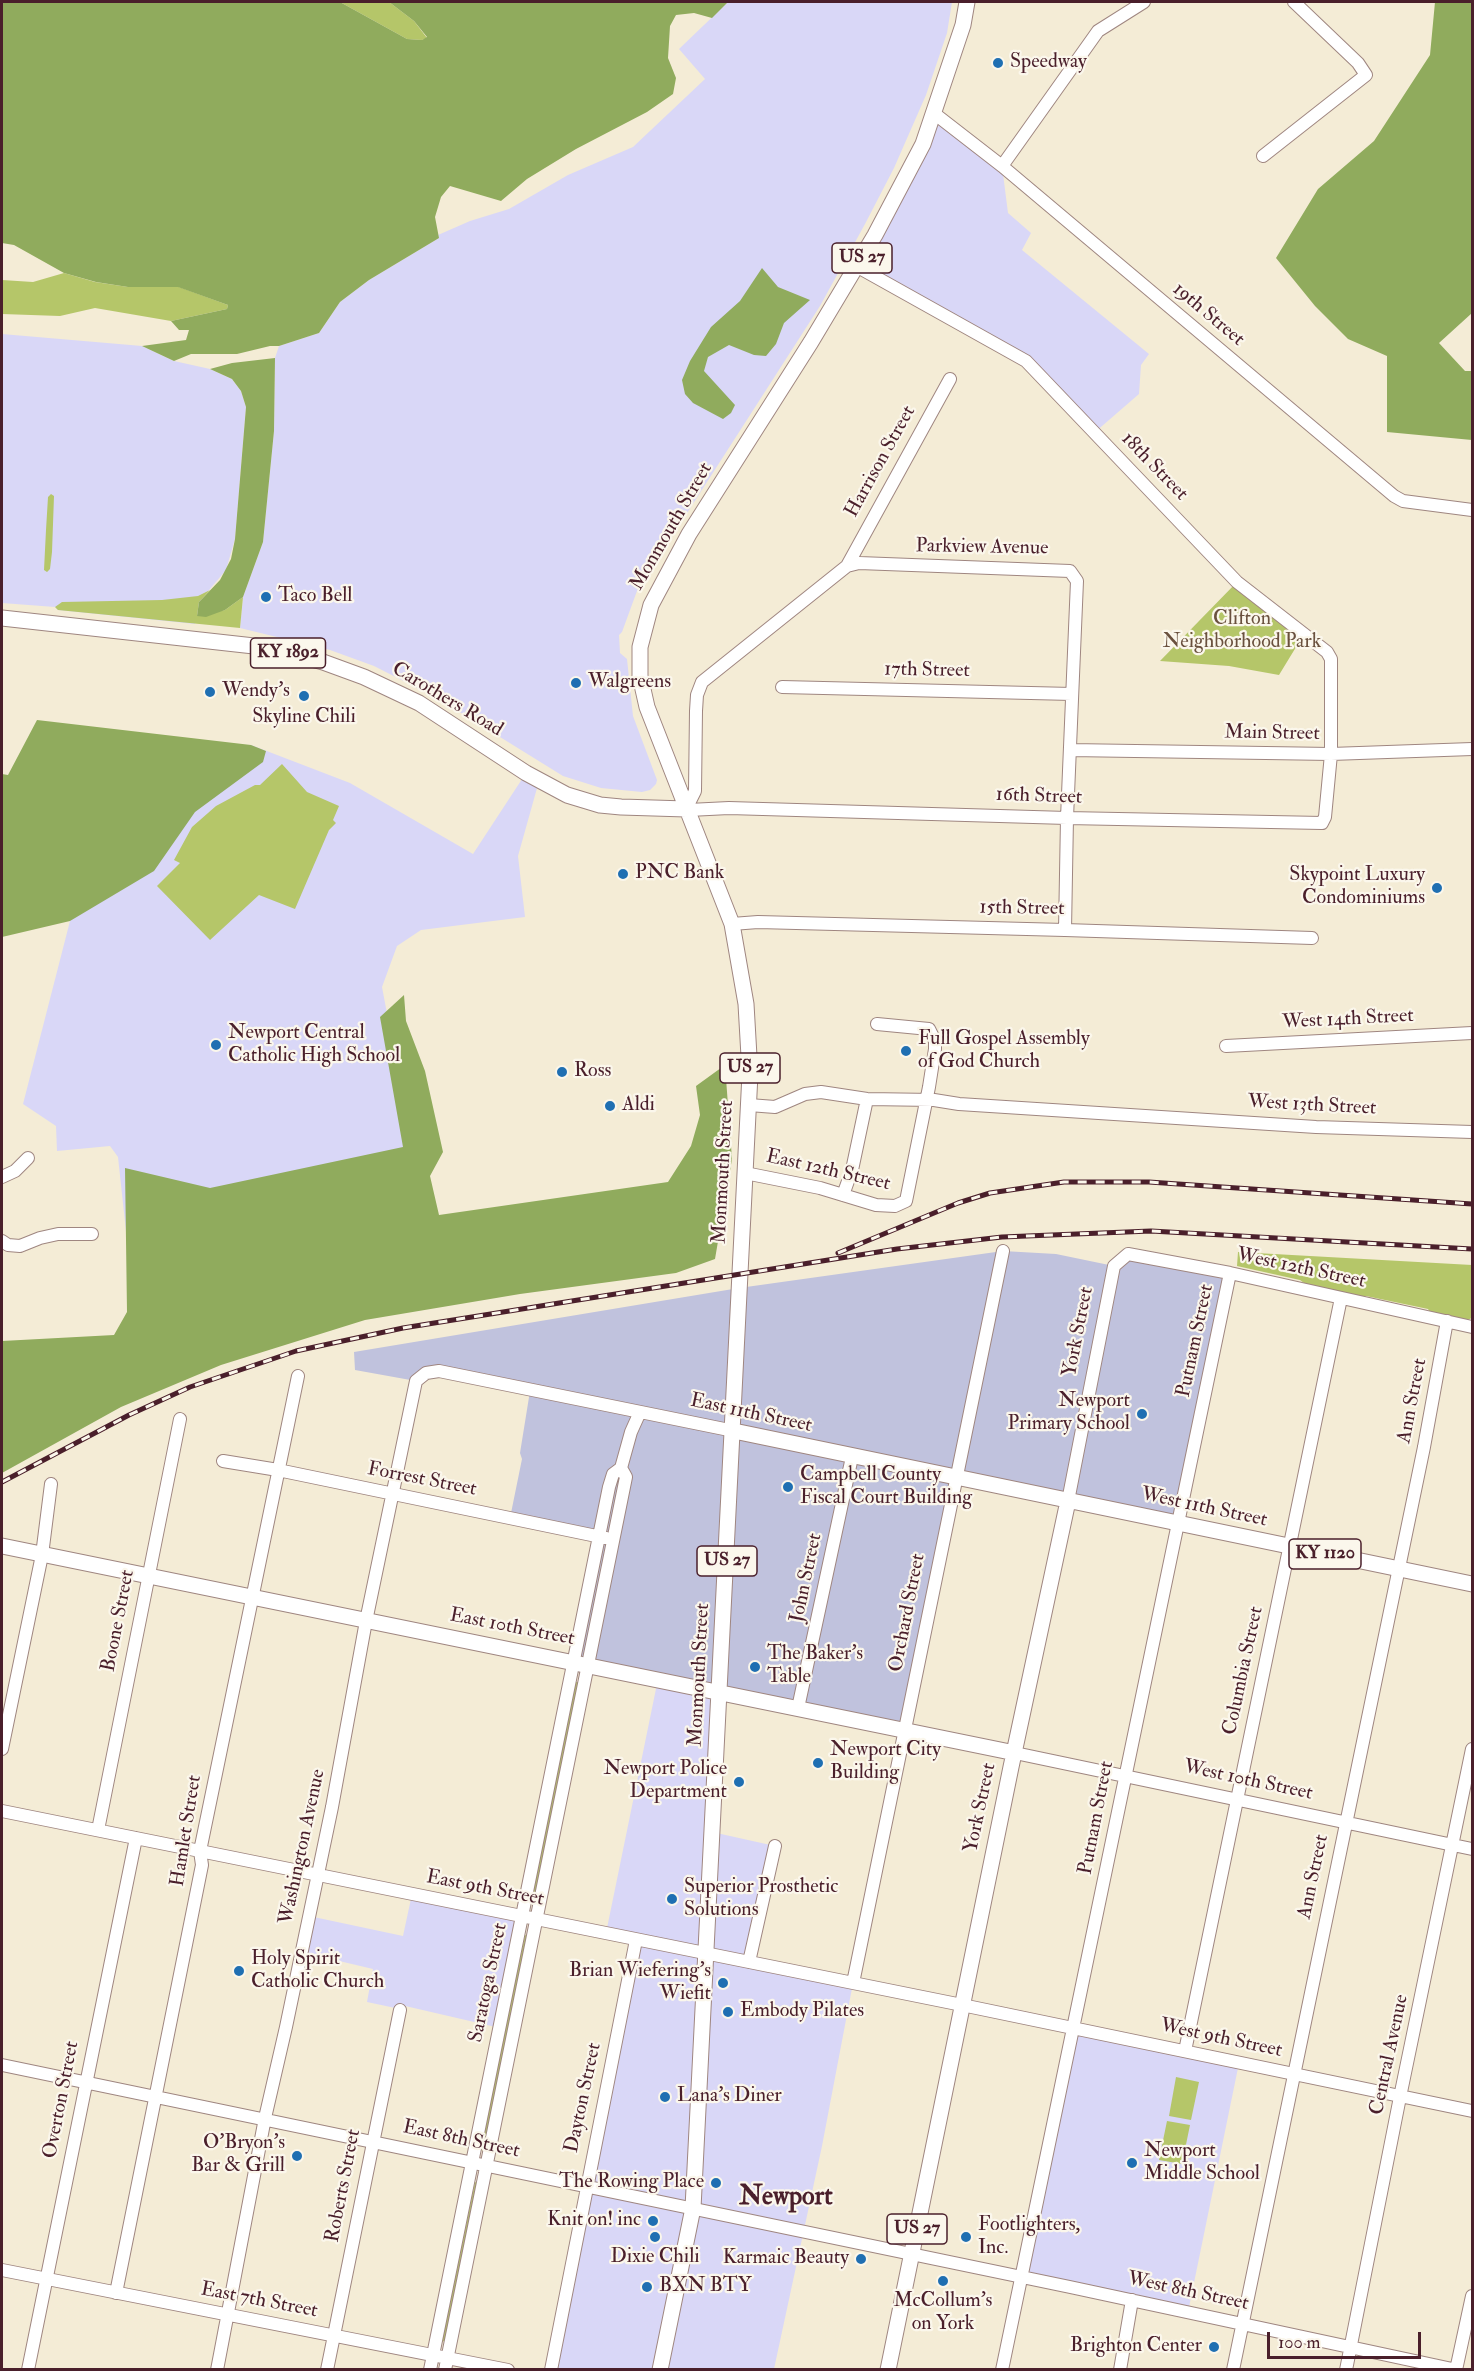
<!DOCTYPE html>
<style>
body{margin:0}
#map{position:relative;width:1474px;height:2371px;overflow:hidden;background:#f4ecd6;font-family:"IM FELL Double Pica",serif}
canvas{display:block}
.frame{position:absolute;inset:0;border:3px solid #4a1f2b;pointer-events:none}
.scale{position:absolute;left:1267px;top:2332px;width:154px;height:27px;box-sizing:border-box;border:3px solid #4a1f2b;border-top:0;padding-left:8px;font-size:18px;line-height:21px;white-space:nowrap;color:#4a1f2b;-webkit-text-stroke:4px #fbf7ec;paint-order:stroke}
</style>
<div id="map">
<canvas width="1474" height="2371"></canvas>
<div class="frame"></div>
<div class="scale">100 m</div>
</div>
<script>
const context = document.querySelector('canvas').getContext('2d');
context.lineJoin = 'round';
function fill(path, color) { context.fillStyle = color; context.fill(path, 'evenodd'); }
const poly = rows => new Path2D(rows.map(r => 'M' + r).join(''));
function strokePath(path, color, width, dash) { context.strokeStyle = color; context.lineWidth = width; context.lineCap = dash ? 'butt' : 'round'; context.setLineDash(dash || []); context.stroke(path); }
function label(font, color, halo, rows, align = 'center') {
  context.font = font + ' "IM FELL Double Pica",serif'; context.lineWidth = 4.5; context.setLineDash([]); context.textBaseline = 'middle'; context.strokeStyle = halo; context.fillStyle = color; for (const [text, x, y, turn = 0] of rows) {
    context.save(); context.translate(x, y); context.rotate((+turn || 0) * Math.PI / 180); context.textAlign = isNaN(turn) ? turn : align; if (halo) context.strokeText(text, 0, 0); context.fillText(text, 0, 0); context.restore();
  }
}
fill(poly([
 [728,2,952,2,947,33,926,95,894,168,865,224,820,306,637,591,622,632,619,635,620,653,627,659,633,716,657,780,656,784,650,790,642,792,601,788,563,776,437,698,374,666,330,650,240,628,243,597,263,542,274,431,275,358,279,346,319,333,340,302,369,280,439,238,438,235,470,221,509,209,568,175,633,147,705,79,679,49],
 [935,114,1002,166,1008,213,1031,233,1022,250,1149,354,1141,365,1139,394,1094,433,1026,361,856,266],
 [2,334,142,346,174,361,210,369,232,379,241,391,246,407,235,539,226,570,199,602,195,624,58,610,55,607,2,603],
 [251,745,350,783,473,854,526,773,539,781,518,856,525,917,421,930,397,946,382,987,439,1289,143,1389,118,1157,110,1146,57,1151,56,1126,23,1104,70,921],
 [658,1679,721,1691,712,1832,775,1846,750,1962,853,1983,822,2146,774,2369,551,2370,636,1941,606,1933],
 [412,1894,523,1916,500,2028,401,2005,400,2009,367,2002,373,1969,301,1952,309,1916,403,1936],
 [1073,2028,1239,2063,1188,2312,1021,2277]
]), '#d9d7f7');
fill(poly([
 [1003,1251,1056,1254,1114,1266,1121,1258,1230,1273,1178,1524,955,1479,904,1731,574,1662,599,1536,510,1518,522,1459,520,1453,530,1391,439,1371,416,1381,355,1370,354,1352,739,1288]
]), '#c0c2dd');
fill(poly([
 [340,2,389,2,414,21,427,38,422,40,407,39],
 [64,273,95,282,128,287,179,287,228,305,227,309,171,321,95,308,60,316,2,314,2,280,33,282],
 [51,494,54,496,52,552,50,569,47,572,44,570,46,530,48,497],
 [1237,582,1304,634,1279,675,1229,666,1160,661],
 [210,590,199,602,197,616,225,610,243,597,240,628,58,610,55,607,62,602,162,600,198,596],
 [282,764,307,792,339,806,333,820,336,823,329,830,295,909,259,895,210,940,157,886,180,863,174,860,192,827,216,806,255,785,260,785],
 [1238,1252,1472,1265,1472,1318,1465,1321,1432,1315,1428,1309,1366,1296,1360,1299,1308,1286,1300,1280,1237,1266],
 [576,1682,578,1682,534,1900,532,1897],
 [525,1935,527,1936,484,2149,482,2151,480,2147],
 [1176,2077,1199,2082,1191,2120,1169,2116],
 [1167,2121,1190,2125,1182,2164,1159,2160],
 [475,2182,477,2183,446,2340,442,2342]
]), '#b5c669');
fill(poly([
 [2,2,340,2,407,39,422,40,427,37,414,21,389,2,728,2,712,18,694,13,676,15,670,26,668,58,676,78,673,94,647,112,576,149,527,179,501,201,450,186,441,197,435,217,439,238,369,280,340,302,319,333,279,346,270,346,237,354,191,354,174,361,142,346,186,340,189,330,179,330,171,321,227,309,228,305,178,287,128,287,96,282,64,273,14,245,2,243],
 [1435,2,1472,2,1472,313,1439,343,1465,371,1472,371,1472,440,1387,432,1387,356,1348,339,1315,306,1276,258,1318,189,1374,141,1430,55],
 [762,268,778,287,810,300,784,323,776,344,766,356,754,355,729,345,708,357,704,371,735,405,731,413,723,419,693,403,685,394,682,380,690,361,711,327,740,301],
 [275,358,274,431,263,542,243,597,225,610,206,617,197,616,199,602,220,580,231,559,235,539,246,407,241,391,232,379,210,369,232,363],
 [37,720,251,745,266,751,263,762,195,812,154,871,70,921,2,937,2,774,8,775],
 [404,995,406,1021,425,1071,443,1152,430,1176,439,1215,668,1182,691,1146,700,1115,696,1086,725,1065,732,1159,715,1259,676,1273,520,1294,365,1320,221,1365,121,1407,2,1473,2,1341,114,1335,127,1312,125,1168,210,1188,403,1147,380,1017]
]), '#90ab5d');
const minor = poly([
 [935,114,1002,166,1394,496,1403,501,1472,510],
 [1263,156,1366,75,1358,63,1294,2],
 [1002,166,1098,31,1144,2],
 [856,266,1026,361,1237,582,1327,652,1331,659,1331,754,1325,817,1322,823,1067,818,729,808,689,810,686,809,695,791,696,711,697,695,702,682,847,566,859,563,1070,571,1077,581,1067,818,1065,930],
 [847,566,950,379],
 [782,687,1072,694],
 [1070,750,1331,754,1472,749],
 [732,924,758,922,1065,930,1312,938],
 [1226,1046,1472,1033],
 [749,1105,775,1107,805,1094,821,1092,867,1099,934,1100,959,1104,1316,1127,1472,1132],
 [745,1173,820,1188,876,1205,895,1206,906,1201,929,1087,935,1049,935,1041,929,1029,877,1024],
 [2,1177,15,1171,28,1158],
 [843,1195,852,1170,867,1099],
 [2,1241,8,1245,20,1246,40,1238,58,1234,92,1234],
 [223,1461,278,1470,606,1538],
 [1068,1501,1114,1266,1128,1254,1230,1273,1472,1327],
 [798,1708,852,1457],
 [2,1749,42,1555,51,1484],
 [1015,1753,1472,1849],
 [2,1811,962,2005,1472,2111],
 [98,1830,180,1419],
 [749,1962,775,1846],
 [853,1983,1003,1251],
 [1185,2051,1341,1298],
 [2,2065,1070,2287,1457,2370],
 [2,2270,508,2370],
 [116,2293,202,1865,200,1851,298,1376],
 [28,2370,136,1838],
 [217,2370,265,2118,286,2027,332,1807,366,1621,416,1381,426,1373,439,1371,734,1431],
 [327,2370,400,2010],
 [430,2370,609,1487,613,1474,621,1468,631,1432,640,1412],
 [445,2370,626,1477,621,1468],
 [551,2370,636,1940],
 [1002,2370,1230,1273],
 [1120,2370,1132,2300],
 [1233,2370,1424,1447,1447,1321],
 [1346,2370,1400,2097,1472,1749],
 [1456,2370,1472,2296]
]);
const major = poly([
 [2,618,272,648,323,662,364,677,419,703,526,773,567,795,600,805,621,807,686,809],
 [734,1431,1472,1584],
 [2,1546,1015,1753],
 [660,2370,693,2208,750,1074,746,1004,732,924,647,707,640,676,640,647,651,605,689,534,811,342,875,235,923,144,963,25,967,2],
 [888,2370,1011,1767,1068,1501]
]);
strokePath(minor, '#9f8680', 14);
strokePath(major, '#9f8680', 17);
strokePath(minor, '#fff', 12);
strokePath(major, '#fff', 15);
const rail = poly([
 [838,1253,958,1203,990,1193,1064,1182,1149,1182,1472,1204],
 [2,1482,129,1415,190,1387,296,1351,403,1328,897,1249,1002,1237,1151,1231,1472,1249]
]);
strokePath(rail, '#4a1f2b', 5);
strokePath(rail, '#fbf7ec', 3, [9]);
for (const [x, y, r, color] of [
 [998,63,6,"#1f6fb2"],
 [266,597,6,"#1f6fb2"],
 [576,683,6,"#1f6fb2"],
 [210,692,6,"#1f6fb2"],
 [304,696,6,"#1f6fb2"],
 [623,874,6,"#1f6fb2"],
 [1437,888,6,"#1f6fb2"],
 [216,1045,6,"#1f6fb2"],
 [906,1051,6,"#1f6fb2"],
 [562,1072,6,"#1f6fb2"],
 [610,1106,6,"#1f6fb2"],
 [1142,1414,6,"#1f6fb2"],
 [788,1487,6,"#1f6fb2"],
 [755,1667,6,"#1f6fb2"],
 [818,1763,6,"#1f6fb2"],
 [739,1782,6,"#1f6fb2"],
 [672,1899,6,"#1f6fb2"],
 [239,1971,6,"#1f6fb2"],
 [723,1983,6,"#1f6fb2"],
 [728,2012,6,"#1f6fb2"],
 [665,2097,6,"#1f6fb2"],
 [297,2156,6,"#1f6fb2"],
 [1132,2163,6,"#1f6fb2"],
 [716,2183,6,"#1f6fb2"],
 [653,2221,6,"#1f6fb2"],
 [655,2237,6,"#1f6fb2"],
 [966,2237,6,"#1f6fb2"],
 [861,2259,6,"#1f6fb2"],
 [943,2281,6,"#1f6fb2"],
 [647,2287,6,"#1f6fb2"],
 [1214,2347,6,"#1f6fb2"]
]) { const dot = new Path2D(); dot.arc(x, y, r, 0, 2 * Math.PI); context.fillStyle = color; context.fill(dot); strokePath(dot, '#fbf7ec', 2); }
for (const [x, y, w] of [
 [862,258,60],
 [288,653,75],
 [750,1068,60],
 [1325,1554,72],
 [727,1561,60],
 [917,2229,60]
]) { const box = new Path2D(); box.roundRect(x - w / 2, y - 15, w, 30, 4.5); context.fillStyle = '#fbf7ec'; context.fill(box); strokePath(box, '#4a1f2b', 1.5); }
label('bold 18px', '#4a1f2b', null, [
 ["US 27",862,258],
 ["KY 1892",288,653],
 ["US 27",750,1068],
 ["KY 1120",1325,1554],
 ["US 27",727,1561],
 ["US 27",917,2229]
]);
label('20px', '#4a1f2b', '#fbf7ec', [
 ["Speedway",1010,63],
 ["Taco Bell",278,597],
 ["Walgreens",588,683],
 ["Wendy's",222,692],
 ["Skyline Chili",304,718,"center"],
 ["PNC Bank",635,874],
 ["Skypoint Luxury",1425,876,"right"],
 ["Condominiums",1425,899,"right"],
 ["Newport Central",228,1034],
 ["Catholic High School",228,1057],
 ["Full Gospel Assembly",918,1040],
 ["of God Church",918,1063],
 ["Ross",574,1072],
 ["Aldi",622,1106],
 ["Newport",1130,1402,"right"],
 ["Primary School",1130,1425,"right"],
 ["Campbell County",800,1476],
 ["Fiscal Court Building",800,1499],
 ["The Baker's",767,1655],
 ["Table",767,1678],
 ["Newport City",830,1751],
 ["Building",830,1774],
 ["Newport Police",727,1770,"right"],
 ["Department",727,1793,"right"],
 ["Superior Prosthetic",684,1888],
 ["Solutions",684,1911],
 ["Holy Spirit",251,1960],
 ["Catholic Church",251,1983],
 ["Brian Wiefering's",711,1972,"right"],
 ["Wiefit",711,1995,"right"],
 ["Embody Pilates",740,2012],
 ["Lana's Diner",677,2097],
 ["O'Bryon's",285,2144,"right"],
 ["Bar & Grill",285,2167,"right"],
 ["Newport",1144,2152],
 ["Middle School",1144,2175],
 ["The Rowing Place",704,2183,"right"],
 ["Knit on! inc",641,2221,"right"],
 ["Footlighters,",978,2226],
 ["Inc.",978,2249],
 ["Dixie Chili",655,2258,"center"],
 ["Karmaic Beauty",849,2259,"right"],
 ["BXN BTY",659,2287],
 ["McCollum's",943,2302,"center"],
 ["on York",943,2325,"center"],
 ["Brighton Center",1202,2347,"right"]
], 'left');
label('20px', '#4a1f2b', '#fbf7ec', [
 ["19th Street",1208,315,40],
 ["Harrison Street",881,462,-61],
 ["18th Street",1154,467,46],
 ["Monmouth Street",672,527,-60],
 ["Parkview Avenue",982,548,1],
 ["17th Street",927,671,1],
 ["Carothers Road",447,700,31],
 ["Main Street",1272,734,1],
 ["16th Street",1039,797,2],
 ["15th Street",1022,909,1],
 ["West 14th Street",1348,1020,-3],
 ["West 13th Street",1312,1106,3],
 ["East 12th Street",828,1171,13],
 ["Monmouth Street",724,1172,-87],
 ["West 12th Street",1301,1269,12],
 ["York Street",1079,1332,-79],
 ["Putnam Street",1196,1341,-78],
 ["Ann Street",1413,1401,-79],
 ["East 11th Street",751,1414,12],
 ["Forrest Street",422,1480,11],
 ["West 11th Street",1204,1508,12],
 ["John Street",807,1578,-78],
 ["Orchard Street",908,1613,-79],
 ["Boone Street",119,1621,-79],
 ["East 10th Street",512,1628,11],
 ["Columbia Street",1244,1671,-78],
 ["Monmouth Street",700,1675,-87],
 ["West 10th Street",1248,1781,12],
 ["York Street",981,1808,-78],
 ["Putnam Street",1097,1818,-79],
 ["Hamlet Street",187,1831,-81],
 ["Washington Avenue",303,1847,-78],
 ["Ann Street",1314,1877,-78],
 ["East 9th Street",485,1889,11],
 ["Saratoga Street",489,1983,-78],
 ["West 9th Street",1221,2039,12],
 ["Central Avenue",1390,2055,-78],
 ["Dayton Street",584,2098,-78],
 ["Overton Street",62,2100,-79],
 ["East 8th Street",461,2140,12],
 ["Roberts Street",344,2186,-79],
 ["West 8th Street",1188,2292,12],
 ["East 7th Street",259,2301,11]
]);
label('20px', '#6a513e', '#fbf7ec', [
 ["Clifton",1242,620],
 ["Neighborhood Park",1242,643]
]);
label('bold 26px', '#4a1f2b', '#fbf7ec', [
 ["Newport",786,2198]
]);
</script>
